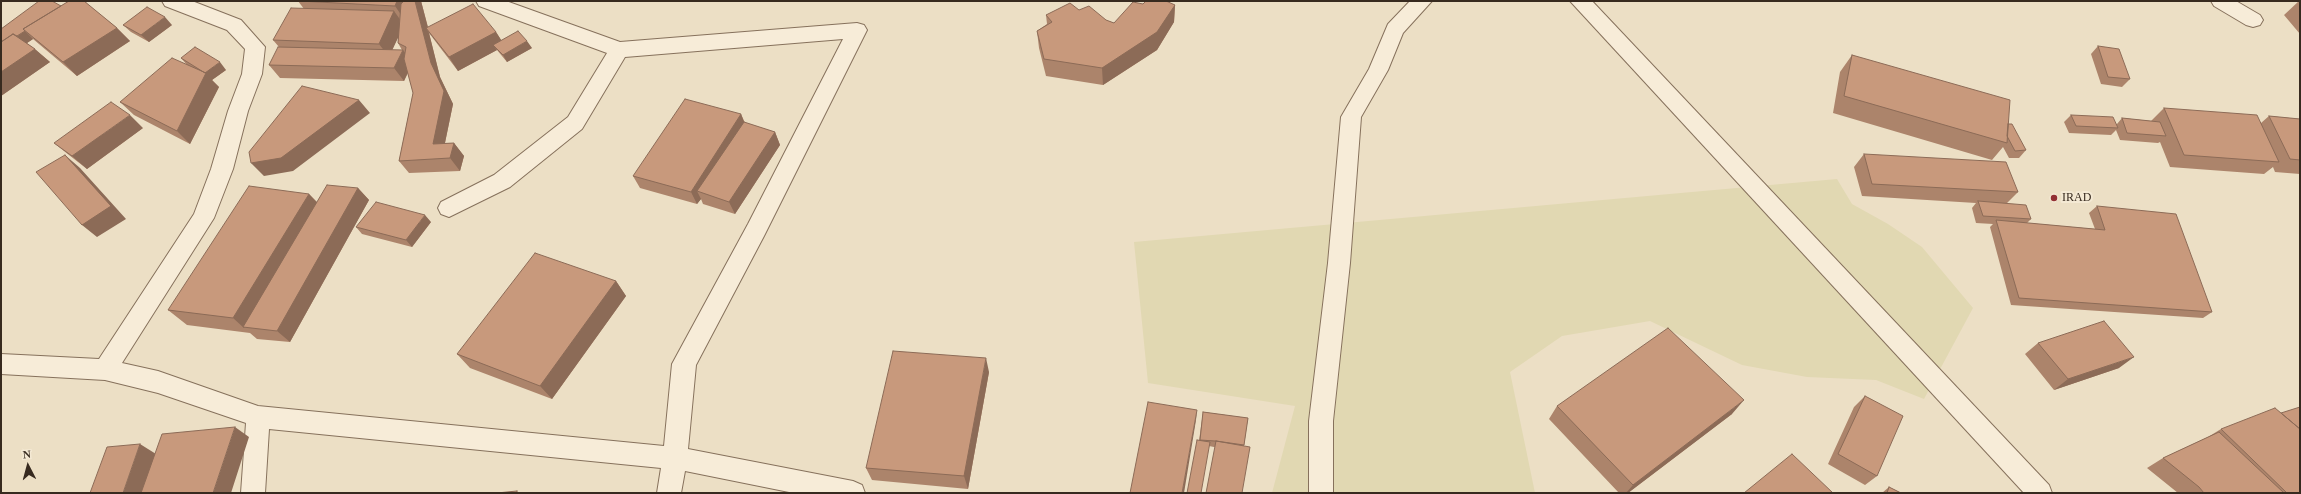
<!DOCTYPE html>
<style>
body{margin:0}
#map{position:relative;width:2301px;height:494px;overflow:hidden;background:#ecdfc5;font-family:Georgia,serif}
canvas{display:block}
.frame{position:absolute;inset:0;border:2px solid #372a1f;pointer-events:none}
.north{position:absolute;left:8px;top:446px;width:40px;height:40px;-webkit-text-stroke:3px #f4e9d4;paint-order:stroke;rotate:354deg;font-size:11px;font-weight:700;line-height:16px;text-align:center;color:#372a1f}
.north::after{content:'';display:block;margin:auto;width:14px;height:18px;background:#372a1f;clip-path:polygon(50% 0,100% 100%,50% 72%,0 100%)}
</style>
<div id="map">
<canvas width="2301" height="494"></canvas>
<div class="frame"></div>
<div class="north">N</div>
</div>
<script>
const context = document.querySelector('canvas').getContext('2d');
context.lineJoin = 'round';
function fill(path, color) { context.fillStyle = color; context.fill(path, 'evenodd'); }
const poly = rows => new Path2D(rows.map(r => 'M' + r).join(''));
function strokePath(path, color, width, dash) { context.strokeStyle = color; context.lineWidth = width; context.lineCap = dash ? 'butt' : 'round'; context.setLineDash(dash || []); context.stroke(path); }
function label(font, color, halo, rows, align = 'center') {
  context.font = font + ' Georgia,serif'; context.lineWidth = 4; context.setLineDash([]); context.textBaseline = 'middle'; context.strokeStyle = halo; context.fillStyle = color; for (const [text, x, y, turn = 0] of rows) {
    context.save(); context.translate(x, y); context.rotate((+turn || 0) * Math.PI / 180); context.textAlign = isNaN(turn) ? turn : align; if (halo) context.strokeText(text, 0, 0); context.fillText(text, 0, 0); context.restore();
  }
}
fill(poly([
 [1837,179,1852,204,1888,224,1922,247,1973,308,1924,399,1876,380,1807,377,1742,365,1650,321,1562,336,1510,372,1535,493,1272,493,1295,406,1148,383,1134,242]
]), '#e1d8b2');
const minor = poly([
 [162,1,192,1,241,20,265,47,262,74,248,111,233,169,214,218,122,363,158,371,258,406,664,446,672,364,748,224,843,39,625,57,582,129,510,187,449,217,441,214,438,208,441,202,494,175,568,117,607,53,479,6,476,1,506,1,620,42,857,23,864,25,867,30,764,236,696,365,688,449,853,481,862,485,865,493,794,493,685,471,681,493,657,493,661,468,269,429,265,493,241,493,246,423,158,393,105,380,1,374,1,354,99,359,194,214,211,169,228,111,242,74,245,49,227,30,165,6,162,1],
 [1410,1,1432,1,1403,33,1388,70,1361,117,1350,263,1333,421,1333,493,1309,493,1309,421,1328,263,1341,117,1369,69,1388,24,1410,1],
 [2211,1,2236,1,2260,15,2263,20,2260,25,2253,27,2246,25,2214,6,2211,1]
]);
const tertiary = poly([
 [1570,1,1592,1,2049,485,2052,493,2024,493,1570,1]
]);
strokePath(minor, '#86715c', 2);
strokePath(tertiary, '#86715c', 2);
fill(minor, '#f7ecd8');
fill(tertiary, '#f7ecd8');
fill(poly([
 [68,1,87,1,86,3,117,28,130,41,77,76,33,39,27,43,50,62,1,96,1,29,61,6,69,1],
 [298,1,421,1,428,27,496,32,501,40,532,48,507,62,497,50,458,71,429,33,440,77,453,104,445,143,454,143,464,156,460,171,409,173,399,161,413,93,408,73,404,81,280,78,269,65,279,47,273,40,304,9],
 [398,37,398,43,402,50,392,50],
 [2299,1,2300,1,2300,34,2284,15],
 [1143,4,1175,5,1174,22,1157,50,1103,85,1046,76,1039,48,1037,31,1047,24,1046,15,1079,10,1114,23],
 [123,25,172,25,149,42,131,32],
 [2098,46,2130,79,2122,87,2101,84,2091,54],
 [1852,55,2008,124,2026,150,2019,158,2009,158,2003,147,1992,160,1833,113,1840,72],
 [181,58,226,70,212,80,219,87,190,144,134,115,120,102,187,65],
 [2164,108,2261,123,2269,116,2300,119,2300,174,2275,172,2273,167,2264,174,2170,167,2160,142,2158,143,2120,140,2116,130,2111,135,2069,133,2064,122,2071,115,2117,124,2122,118,2151,121],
 [741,114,745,123,775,132,780,145,735,214,703,204,701,199,697,204,640,188,633,176],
 [143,128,87,169,69,155,54,143],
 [1864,154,2018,192,2007,203,2031,219,2027,223,2095,229,2089,213,2097,206,2212,312,2203,318,2011,305,1990,227,1993,224,1976,223,1972,208,1976,203,1862,196,1854,167],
 [358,188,369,200,290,342,257,339,250,333,187,325,168,310,309,194,317,202],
 [431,222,412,247,362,234,356,227],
 [616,281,626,296,552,399,470,368,457,354],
 [2038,343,2119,368,2054,390,2025,354],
 [989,372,968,489,872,480,866,468],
 [1865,396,1877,476,1865,485,1828,464,1854,407],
 [1557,406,1732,414,1628,493,1619,493,1549,419],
 [1203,412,1248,418,1244,446,1214,447,1209,446,1199,441],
 [2221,429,2299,493,2178,493,2147,468,2163,458,2208,437],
 [1889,487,1901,493,1882,493]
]), '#ac846b');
fill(poly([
 [397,1,411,1,404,19,395,6],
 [415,1,421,1,429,32,426,28,429,33,440,77,453,104,442,157,433,144,431,63],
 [1175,5,1174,22,1157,50,1103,85,1102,68],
 [394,11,404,25,389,57,379,44],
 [165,17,172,25,149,42,141,35],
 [117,28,130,41,77,76,63,62],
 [25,31,33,39,12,53,4,46],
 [496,32,505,46,493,45,497,50,458,71,449,57],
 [527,41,532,48,507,62,503,55],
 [35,49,50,62,1,96,1,72],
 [403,50,412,63,404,81,394,68],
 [220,62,226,70,212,80,219,87,190,144,177,131,205,73],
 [359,100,370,113,293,171,264,176,251,163],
 [741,114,746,127,697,191,701,199,697,204,691,192],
 [130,115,143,128,87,169,72,156],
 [775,132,780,145,735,214,729,202],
 [454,143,464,156,460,171,450,158],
 [65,155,80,168,126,219,97,237,82,225],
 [358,188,369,200,290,342,277,331],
 [309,194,324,210,244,328,233,318],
 [425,215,431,222,412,247,406,240],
 [616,281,626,296,552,399,540,386],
 [2134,357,2119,368,2054,390,2068,379],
 [986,358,989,372,968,489,964,476],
 [1744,400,1732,414,1628,493,1626,493,1633,485],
 [1197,410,1196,420,1184,493,1182,493],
 [235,427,249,437,231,493,213,493],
 [140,444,156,454,143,493,123,493]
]), '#8c6b57');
const building = poly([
 [39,1,52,1,61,6,23,29,25,31,17,36,13,34,1,42,1,29,39,1],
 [69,1,84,1,117,28,63,62,23,29,69,1],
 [298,1,397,1,395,6,298,1],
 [404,1,415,1,431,63,444,91,433,144,454,143,450,158,399,161,413,93,404,59,406,47,398,43,401,4,404,1],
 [1146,1,1166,1,1175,5,1157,32,1102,68,1044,59,1037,31,1052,22,1046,15,1070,3,1079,10,1089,6,1106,20,1114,23,1133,2,1143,4,1146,1],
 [473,4,496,32,449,57,426,28,473,4],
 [147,7,165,17,141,35,123,25,147,7],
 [291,8,394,11,379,44,273,40,291,8],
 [518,31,527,41,503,55,493,45,518,31],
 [13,34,35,49,1,72,1,42,13,34],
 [2098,46,2119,49,2130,79,2108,77,2098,46],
 [195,47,220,62,205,73,181,58,195,47],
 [278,47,403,50,394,68,269,65,278,47],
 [1852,55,2010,100,2007,143,1844,96,1852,55],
 [172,58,206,73,177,131,120,102,172,58],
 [302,86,359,100,281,158,251,163,249,152,302,86],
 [685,99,741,114,691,192,633,176,685,99],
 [111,102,130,115,72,156,54,143,111,102],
 [2164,108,2257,115,2279,162,2184,155,2164,108],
 [2071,115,2113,117,2118,128,2076,126,2071,115],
 [2269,116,2300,119,2300,160,2290,159,2269,116],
 [2122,118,2160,122,2166,136,2127,133,2122,118],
 [744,122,775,132,729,202,697,191,744,122],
 [2008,124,2012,124,2026,150,2015,151,2007,136,2008,124],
 [1864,154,2006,162,2018,192,1872,184,1864,154],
 [65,155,111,206,82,225,36,172,65,155],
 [327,185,358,188,277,331,243,327,327,185],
 [249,186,309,194,233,318,168,310,249,186],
 [1978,201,2026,205,2031,219,1983,216,1978,201],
 [376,202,425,215,406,240,356,227,376,202],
 [2097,206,2176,214,2212,312,2019,298,1996,220,2105,230,2097,206],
 [535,253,616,281,540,386,457,354,535,253],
 [2104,321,2134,357,2068,379,2038,343,2104,321],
 [1668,328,1744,400,1633,485,1557,406,1668,328],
 [893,351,986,358,964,476,866,468,893,351],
 [1865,396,1903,416,1877,476,1838,454,1865,396],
 [1148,402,1197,410,1182,493,1130,493,1148,402],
 [2300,407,2300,429,2281,413,2300,407],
 [2275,408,2300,429,2300,492,2299,493,2287,493,2221,429,2275,408],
 [1203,412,1248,418,1244,445,1216,441,1215,441,1200,440,1203,412],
 [235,427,213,493,141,493,162,434,235,427],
 [2219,432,2284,493,2204,493,2199,487,2163,458,2219,432],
 [1197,440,1210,442,1201,493,1187,493,1197,440],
 [1216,441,1250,447,1242,493,1206,493,1216,441],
 [140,444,123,493,90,493,107,447,140,444],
 [1792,454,1833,493,1744,493,1792,454],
 [1889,487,1901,493,1887,493,1889,487],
 [517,491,517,493,497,493,517,491]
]);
fill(building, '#c8997c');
strokePath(building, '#8c6b57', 1);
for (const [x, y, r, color] of [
 [2054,198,4,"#922f33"]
]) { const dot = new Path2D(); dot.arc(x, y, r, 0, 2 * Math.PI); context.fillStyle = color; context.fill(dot); strokePath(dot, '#f4e9d4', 1.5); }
label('12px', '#372a1f', '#f4e9d4', [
 ["IRAD",2062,198]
], 'left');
</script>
